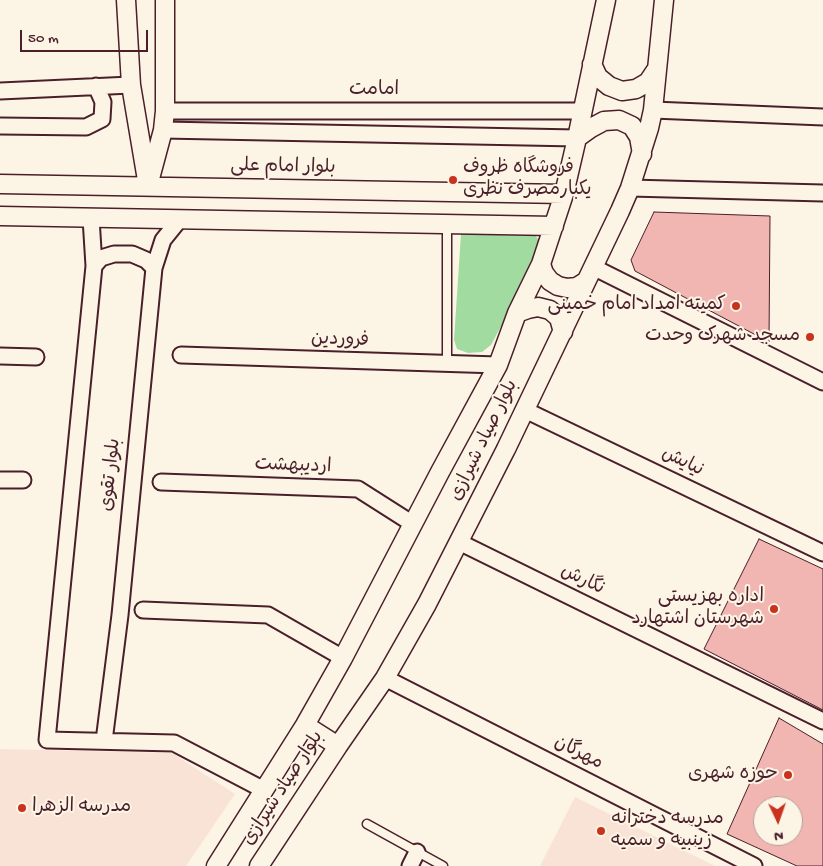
<!DOCTYPE html>
<meta charset="utf-8">
<style>
body{margin:0}
#map{position:relative;width:823px;height:866px;overflow:hidden;background:#fcf5e5;font-family:"Gochi Hand",sans-serif}
canvas{display:block}
.north{position:absolute;left:753px;top:796px;width:50px;height:50px;box-sizing:border-box;background:#fcf5e5;border:1px solid #b59f9b;border-radius:50%;rotate:177deg;font-size:14px;font-weight:700;line-height:20px;text-align:center;color:#4a1f2b}
.north::after{content:'';display:block;margin:auto;width:18px;height:22px;background:#c8321e;clip-path:polygon(50% 0,100% 100%,50% 72%,0 100%)}
.scale{position:absolute;left:20px;top:30px;width:128px;height:22px;box-sizing:border-box;border:2px solid #4a1f2b;border-top:0;padding-left:6px;font-size:15px;line-height:18px;white-space:nowrap;color:#4a1f2b;-webkit-text-stroke:4px #fcf5e5;paint-order:stroke}
</style>
<div id="map">
<canvas width="823" height="866"></canvas>
<div class="north">N</div>
<div class="scale">50 m</div>
</div>
<script>
const context = document.querySelector('canvas').getContext('2d');
context.lineJoin = 'round';
function fill(path, color) { context.fillStyle = color; context.fill(path, 'evenodd'); }
const poly = rows => new Path2D(rows.map(r => 'M' + r).join(''));
function strokePath(path, color, width, dash) { context.strokeStyle = color; context.lineWidth = width; context.lineCap = dash ? 'butt' : 'round'; context.setLineDash(dash || []); context.stroke(path); }
function label(font, color, halo, rows, align = 'center') {
  context.font = font + ' "Gochi Hand","Playpen Sans Arabic",sans-serif'; context.lineWidth = 4; context.setLineDash([]); context.textBaseline = 'middle'; context.strokeStyle = halo; context.fillStyle = color; for (const [text, x, y, turn = 0] of rows) {
    context.save(); context.translate(x, y); context.rotate((+turn || 0) * Math.PI / 180); context.textAlign = isNaN(turn) ? turn : align; if (halo) context.strokeText(text, 0, 0); context.fillText(text, 0, 0); context.restore();
  }
}
fill(poly([
 [0,749,172,753,235,794,186,866,0,866],
 [575,797,715,866,540,866]
]), '#f9e2d6');
fill(poly([
 [461,234,536,236,543,248,491,345,482,352,468,353,457,349,454,340]
]), '#a2dba0');
const building = poly([
 [654,212,770,216,769,342,635,271,631,260,654,212],
 [759,539,823,569,823,710,704,649,759,539],
 [779,718,823,744,823,866,797,866,727,834,779,718],
 [763,806,793,806,793,836,763,836,763,806]
]);
fill(building, '#f1b5b2');
strokePath(building, '#4a1f2b', 1);
const service = poly([
 [447,224,447,364],
 [367,824,443,866]
]);
const minor = poly([
 [0,91,131,85],
 [653,110,823,117],
 [165,111,582,111],
 [0,126,86,127,102,119,103,102,96,86],
 [163,130,577,138],
 [630,188,823,193],
 [91,218,94,266,47,740,174,743,264,790],
 [94,266,101,258,114,254,132,254,146,260,154,268],
 [593,267,823,382],
 [181,355,498,365],
 [0,356,36,357],
 [525,410,823,553],
 [0,480,23,480],
 [161,482,358,489,413,524],
 [459,542,823,721],
 [143,610,268,615,343,658],
 [385,678,754,866],
 [104,741,120,615,154,268,163,240,180,219],
 [410,866,417,852]
]);
const tertiary = poly([
 [126,0,131,85,148,186,163,130,165,111,165,0],
 [592,64,598,77,609,86,622,91,636,89,648,82,656,70],
 [577,138,591,128,604,121,619,120,632,126,639,137,642,154],
 [0,184,564,194],
 [0,216,554,226],
 [541,264,544,273,550,281,558,286,567,288,577,287,585,282],
 [517,313,528,309,538,307,550,310,559,318,563,332],
 [305,725,338,746],
 [216,866,305,725,343,658,440,472,498,365,517,313,541,264,564,194,577,138,606,0],
 [259,866,338,746,385,678,427,604,506,449,620,211,630,188,649,128,653,110,664,0]
]);
strokePath(service, '#4a1f2b', 11);
strokePath(minor, '#4a1f2b', 19);
strokePath(tertiary, '#4a1f2b', 21);
strokePath(service, '#fcf5e5', 8);
strokePath(minor, '#fcf5e5', 15);
strokePath(tertiary, '#fcf5e5', 18);
for (const [x, y, r, color] of [
 [453,180,5,"#c8321e"],
 [736,306,5,"#c8321e"],
 [810,337,5,"#c8321e"],
 [774,609,5,"#c8321e"],
 [788,775,5,"#c8321e"],
 [22,808,5,"#c8321e"],
 [601,831,5,"#c8321e"]
]) { const dot = new Path2D(); dot.arc(x, y, r, 0, 2 * Math.PI); context.fillStyle = color; context.fill(dot); strokePath(dot, '#fcf5e5', 2); }
label('19px', '#4a1f2b', '#fcf5e5', [
 ["امامت",374,91],
 ["بلوار امام علی",283,168,1],
 ["فروردین",340,341,2],
 ["بلوار صیاد شیرازی",485,441,-64],
 ["نیایش",682,463,26],
 ["اردیبهشت",293,467,2],
 ["بلوار تقوی",112,475,-84],
 ["نگارش",582,581,26],
 ["مهرگان",578,754,27],
 ["بلوار صیاد شیرازی",284,789,-57]
]);
label('19px', '#4a1f2b', '#fcf5e5', [
 ["فروشگاه ظروف",463,169,"left"],
 ["یکبارمصرف نظری",463,191,"left"],
 ["کمیته امداد امام خمینی",726,306],
 ["مسجد شهرک وحدت",800,337],
 ["اداره بهزیستی",764,598],
 ["شهرستان اشتهارد",764,620],
 ["حوزه شهری",778,775],
 ["مدرسه الزهرا",32,808,"left"],
 ["مدرسه دخترانه",611,820,"left"],
 ["زینبیه و سمیه",611,842,"left"]
], 'right');
</script>
